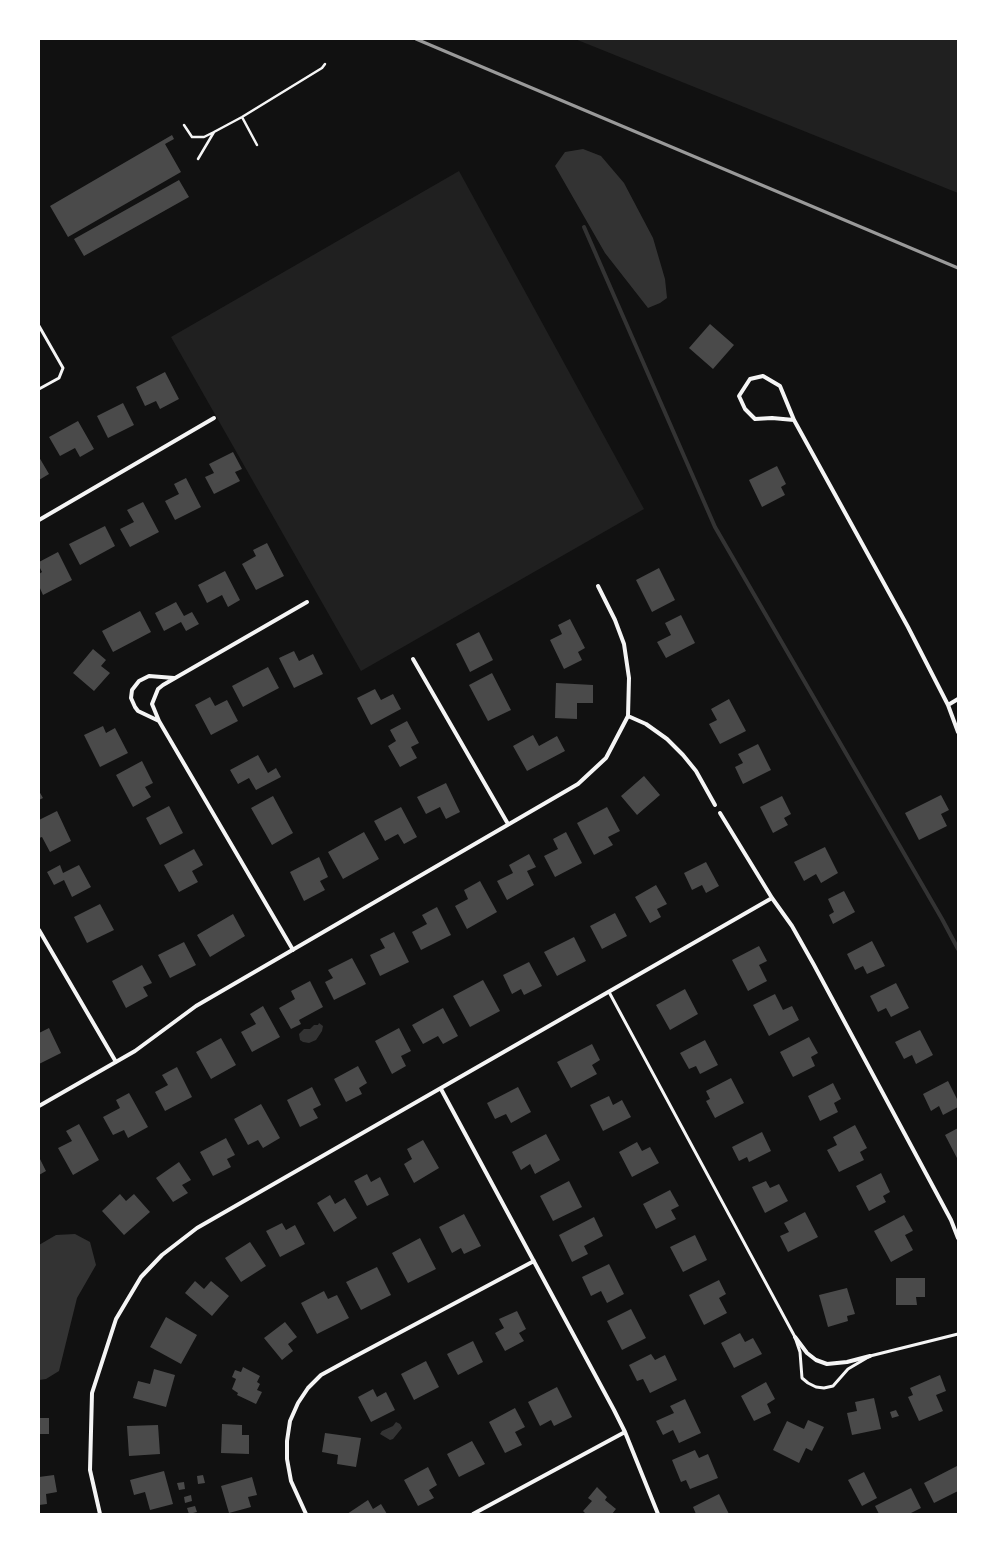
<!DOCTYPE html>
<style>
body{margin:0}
#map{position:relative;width:997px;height:1553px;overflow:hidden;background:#111;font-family:"IBM Plex Sans",sans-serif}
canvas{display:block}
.frame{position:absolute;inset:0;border:40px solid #fff;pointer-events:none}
</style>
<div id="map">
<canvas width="997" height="1553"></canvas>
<div class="frame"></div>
</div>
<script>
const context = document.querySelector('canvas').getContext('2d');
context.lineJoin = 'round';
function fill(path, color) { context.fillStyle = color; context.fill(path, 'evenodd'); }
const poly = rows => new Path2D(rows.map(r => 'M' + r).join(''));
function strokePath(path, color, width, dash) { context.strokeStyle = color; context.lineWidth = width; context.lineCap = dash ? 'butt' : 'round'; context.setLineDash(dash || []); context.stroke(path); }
fill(poly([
 [575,39,958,39,958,193],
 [459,171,644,509,361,671,171,337]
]), '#202020');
fill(poly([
 [583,149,601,156,624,183,653,238,665,279,667,298,660,303,648,308,605,253,555,166,565,152],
 [319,1023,323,1026,322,1031,316,1040,309,1043,303,1042,300,1040,299,1034,304,1029,310,1029,314,1025,318,1025],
 [75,1234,90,1242,96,1265,77,1298,59,1371,46,1379,39,1380,39,1245,56,1235],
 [396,1422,400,1424,402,1428,393,1439,390,1440,380,1434,382,1431,393,1426]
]), '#333');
strokePath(poly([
 [584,227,715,527,942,919,958,949]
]), '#333', 4);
fill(poly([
 [172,135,174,139,165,144,181,172,68,237,50,206],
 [179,180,189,197,84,256,74,239],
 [710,324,734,345,713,369,689,348],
 [165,372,179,399,160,409,156,401,145,406,136,387],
 [123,403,134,425,108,438,97,416],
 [78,421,94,449,80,457,75,448,60,456,49,437],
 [233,452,242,469,235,472,240,481,214,494,205,477,214,473,209,464],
 [39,457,49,474,39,480],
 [777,466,786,484,781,487,785,495,762,507,749,480],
 [186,478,201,507,175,520,165,501,179,494,174,484],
 [143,502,159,532,130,547,120,529,134,522,127,510],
 [105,526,115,546,80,565,69,544],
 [267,543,284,576,256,590,242,564,256,556,253,550],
 [58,552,72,580,43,595,39,586,39,574,42,572,39,566,39,562],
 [659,568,675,600,652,612,636,580],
 [225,571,240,600,228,607,222,595,207,603,198,585],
 [176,602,184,616,192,612,199,624,186,631,181,622,164,631,155,613],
 [140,611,151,632,113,652,102,631],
 [681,615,695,643,666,658,657,642,671,635,665,623],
 [570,619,585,648,578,652,582,660,564,669,550,640,562,634,558,625],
 [479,632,493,660,470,672,456,644],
 [93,649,106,660,101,666,110,673,94,691,73,673],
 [294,651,299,661,313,654,323,674,294,688,279,658],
 [268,667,279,688,243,707,232,686],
 [492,673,511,710,488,721,469,685],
 [556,683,593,685,593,703,577,703,577,719,555,718],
 [375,689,381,700,393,694,401,709,371,725,357,698],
 [210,697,215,706,227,700,238,721,211,735,195,705],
 [729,699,746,731,720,744,709,724,717,720,711,709],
 [407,721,419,743,411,747,417,758,400,767,388,746,396,741,390,730],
 [103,726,106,733,115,728,128,753,100,767,84,735],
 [533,735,539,746,557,736,565,751,527,771,513,746],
 [758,744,771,770,743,784,735,767,743,763,738,754],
 [258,755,268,773,276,768,281,777,256,790,249,778,238,784,230,770],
 [142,761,153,783,145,787,151,797,133,807,116,775],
 [644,776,660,795,637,815,621,796],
 [446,783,460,812,446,819,440,807,426,814,417,797],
 [39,791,43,798,39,800],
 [941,795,949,810,941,814,947,826,919,840,905,813],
 [273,796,293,833,272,845,251,808],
 [782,796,791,814,784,818,788,825,773,833,760,807],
 [169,806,183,833,160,845,146,818],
 [401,807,417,837,404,844,398,834,385,841,374,821],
 [607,807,620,831,608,837,613,845,594,855,577,823],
 [57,811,71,841,50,852,42,837,39,838,39,820],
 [364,832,379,859,343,879,328,852],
 [566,832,582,863,555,877,544,856,558,849,553,839],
 [825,847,838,873,821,883,816,874,804,881,794,862],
 [194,849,203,865,192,871,198,882,179,892,164,865],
 [529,854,536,867,527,871,534,885,507,900,497,881,513,873,509,865],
 [319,857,328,877,320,881,325,890,304,901,290,872],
 [706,862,719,886,706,893,702,885,692,890,684,873],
 [60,865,63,873,79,865,91,887,72,897,64,880,54,885,47,872],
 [480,881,497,912,467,929,455,906,468,899,464,890],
 [656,885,667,904,657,909,661,917,650,923,635,897],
 [844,891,855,912,833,924,829,915,834,912,828,899],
 [100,904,114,930,87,943,74,917],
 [437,907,451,935,421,950,412,932,427,924,422,915],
 [615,913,627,936,602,949,590,926],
 [233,914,245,936,210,957,197,935],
 [394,932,409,962,380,976,370,955,385,948,380,939],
 [574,937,586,961,557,976,544,952],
 [872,941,885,966,867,974,863,966,855,970,847,954],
 [184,942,196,965,170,978,158,955],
 [759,946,767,961,759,965,767,981,748,991,732,960],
 [352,958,366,984,334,1000,325,982,333,978,328,970],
 [529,962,542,986,524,995,521,989,512,994,503,975],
 [142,965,152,983,143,987,148,996,126,1008,112,981],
 [483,980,500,1011,470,1027,453,996],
 [310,981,323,1007,299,1020,301,1024,291,1029,279,1008,295,999,291,991],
 [896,983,909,1008,891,1017,886,1008,878,1012,870,996],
 [685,989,698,1014,670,1030,656,1005],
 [775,994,783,1010,792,1006,799,1020,769,1036,753,1005],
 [263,1006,280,1037,252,1052,241,1032,256,1024,250,1014],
 [443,1008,458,1036,443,1044,438,1036,423,1044,412,1025],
 [49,1028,61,1053,39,1064,39,1033],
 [399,1028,411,1051,401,1056,406,1066,392,1074,375,1041],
 [920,1030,933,1055,916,1064,912,1055,904,1059,895,1042],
 [809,1037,818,1053,811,1057,815,1066,793,1077,780,1052],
 [221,1038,236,1065,211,1079,196,1052],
 [705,1040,718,1065,700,1074,696,1066,689,1069,680,1053],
 [592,1044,600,1060,592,1065,597,1074,571,1088,557,1062],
 [358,1066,367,1083,359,1088,362,1094,346,1102,334,1079],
 [177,1067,192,1097,165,1111,155,1092,168,1085,162,1075],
 [731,1078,744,1103,715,1118,706,1101,710,1099,706,1091],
 [948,1081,958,1101,958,1107,943,1115,939,1106,931,1111,923,1094],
 [833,1083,841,1099,834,1103,838,1112,820,1121,808,1096],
 [312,1087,321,1105,313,1109,318,1118,300,1127,287,1100],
 [518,1087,531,1112,511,1123,506,1114,495,1119,487,1103],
 [129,1093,148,1127,128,1138,124,1130,113,1135,103,1117,120,1108,116,1100],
 [609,1096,613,1105,622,1100,631,1117,603,1131,590,1105],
 [261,1104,280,1138,263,1148,258,1140,248,1145,234,1119],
 [79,1124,99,1160,73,1175,58,1148,72,1141,66,1131],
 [855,1125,867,1148,860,1152,864,1160,839,1172,827,1150,837,1145,833,1137],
 [958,1128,958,1160,945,1135],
 [762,1132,771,1151,749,1162,747,1157,739,1161,732,1147],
 [546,1134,560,1160,535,1174,530,1164,521,1170,512,1152],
 [226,1138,235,1155,227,1159,231,1167,213,1176,200,1152],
 [423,1140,439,1168,414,1183,404,1164,412,1159,407,1149],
 [637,1142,642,1151,650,1147,659,1163,632,1177,619,1152],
 [39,1157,46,1171,39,1175],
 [179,1162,191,1180,182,1185,188,1193,173,1202,156,1178],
 [881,1173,890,1192,883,1196,886,1202,869,1211,856,1186],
 [367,1174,371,1182,380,1177,389,1195,367,1206,354,1181],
 [569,1181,582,1207,553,1221,540,1196],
 [766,1181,770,1188,779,1184,788,1201,765,1213,752,1187],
 [670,1190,679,1206,671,1210,676,1219,656,1229,643,1204],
 [120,1194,126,1201,134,1194,150,1212,124,1235,102,1211],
 [330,1195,335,1204,345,1198,357,1218,334,1232,317,1203],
 [805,1212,818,1237,788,1252,780,1236,789,1232,784,1223],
 [464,1214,481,1246,464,1254,461,1248,452,1253,439,1227],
 [904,1215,913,1231,905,1235,913,1250,891,1262,874,1231],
 [594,1217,603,1236,584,1246,588,1254,572,1262,559,1235],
 [282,1223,286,1230,295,1225,305,1244,280,1257,266,1231],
 [695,1235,707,1260,683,1272,670,1247],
 [420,1238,436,1269,408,1283,392,1253],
 [250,1242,266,1266,241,1282,225,1258],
 [609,1264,624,1294,607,1303,601,1291,591,1296,582,1277],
 [377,1267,391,1295,361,1310,346,1282],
 [896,1278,925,1278,925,1297,916,1297,917,1305,896,1305],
 [719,1280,726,1294,719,1298,727,1313,704,1325,689,1295],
 [195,1281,204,1289,211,1281,229,1296,212,1316,185,1293],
 [847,1288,855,1314,847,1316,848,1321,828,1327,819,1295],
 [324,1291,328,1299,337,1295,349,1318,317,1334,301,1303],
 [631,1309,646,1338,622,1350,607,1321],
 [517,1311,526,1329,519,1333,524,1341,505,1351,495,1333,504,1328,499,1319],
 [166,1317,197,1335,181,1364,150,1347],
 [285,1322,297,1337,288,1344,293,1351,282,1360,264,1338],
 [740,1333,745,1342,753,1338,762,1354,734,1368,721,1343],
 [473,1341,483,1362,458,1375,447,1354],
 [651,1354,655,1360,665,1355,677,1380,650,1393,643,1379,637,1381,629,1365],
 [426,1361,439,1387,414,1400,401,1374],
 [243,1367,260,1376,257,1382,260,1384,257,1390,262,1392,256,1404,237,1395,238,1393,232,1389,236,1379,232,1377,235,1370,241,1372],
 [154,1369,175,1375,166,1407,133,1398,138,1381,150,1384],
 [940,1375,946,1391,936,1395,943,1411,919,1421,908,1397,913,1395,910,1388],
 [766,1382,775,1399,767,1404,771,1413,754,1421,741,1396],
 [557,1387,572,1417,554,1426,551,1420,540,1426,528,1402],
 [373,1389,377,1397,386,1392,395,1410,371,1422,358,1397],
 [874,1398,881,1429,852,1435,847,1413,857,1411,855,1402],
 [685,1399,701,1433,679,1443,673,1430,663,1435,656,1421,674,1413,670,1406],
 [515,1408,525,1427,515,1432,522,1445,505,1453,489,1422],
 [896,1410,899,1416,892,1418,890,1412],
 [39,1418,49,1418,49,1434,39,1434],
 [808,1420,824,1427,812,1451,806,1448,799,1463,773,1450,787,1421,804,1429],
 [222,1424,242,1425,242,1435,249,1435,249,1454,221,1453],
 [158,1425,160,1454,129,1456,127,1426],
 [325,1433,361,1438,356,1467,337,1464,338,1455,322,1452],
 [472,1441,485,1464,459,1477,447,1454],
 [695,1450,699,1458,708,1454,718,1478,690,1489,686,1480,681,1482,672,1460],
 [957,1466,958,1491,934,1503,924,1483],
 [428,1467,437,1485,429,1490,434,1498,418,1506,404,1480],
 [164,1471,173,1504,150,1510,145,1492,134,1495,130,1480],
 [864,1472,877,1498,862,1506,848,1480],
 [54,1475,57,1492,46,1494,47,1504,39,1505,39,1477],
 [203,1475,205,1483,198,1484,197,1476],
 [252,1477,257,1495,248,1497,251,1507,229,1513,221,1486],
 [184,1482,185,1489,179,1490,177,1483],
 [597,1487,607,1497,605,1500,616,1509,612,1514,586,1514,583,1511,592,1501,588,1498],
 [911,1488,921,1508,909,1514,879,1514,875,1506],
 [719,1494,729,1514,696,1514,693,1507],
 [191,1495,192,1501,185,1503,184,1497],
 [368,1500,373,1509,381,1504,387,1514,347,1514],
 [195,1506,197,1512,189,1514,187,1508]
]), '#4a4a4a');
strokePath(poly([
 [242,117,257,145],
 [184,125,192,137,204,137,214,132],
 [198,159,214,132,242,117,322,68,325,64]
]), '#f5f5f5', 2.5);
strokePath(poly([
 [39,326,63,368,59,378,39,389],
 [609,992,795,1337,800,1352,802,1378,808,1383,816,1387,824,1388,833,1386,848,1369,870,1356,958,1334]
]), '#f5f5f5', 3);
strokePath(poly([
 [794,420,772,418,755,419,745,409,739,396,750,379,763,376,780,386,794,420,908,627,948,705,958,732],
 [39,520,214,418],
 [598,586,615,620,624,644,629,678,628,716,646,724,667,739,683,755,696,771,715,805],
 [413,659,508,824],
 [948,705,958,699],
 [159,721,138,711,135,707,131,698,132,690,139,681,149,676,174,678],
 [720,813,772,898,792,926,814,965,951,1220,958,1238],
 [39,930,116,1062],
 [293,950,159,721,152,704,158,689,163,685,307,602],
 [441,1089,614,1410,625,1432,658,1514],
 [39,1106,135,1051,196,1006,578,784,606,758,628,716],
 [795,1337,807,1353,816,1360,827,1364,847,1362,870,1356],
 [100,1514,90,1470,92,1393,116,1319,141,1277,162,1255,197,1228,772,898],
 [306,1514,291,1481,287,1459,287,1441,290,1421,298,1403,308,1388,321,1375,352,1358,534,1261],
 [473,1514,625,1432]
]), '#f5f5f5', 4);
strokePath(poly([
 [416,39,958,268]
]), '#9a9a9a', 3);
</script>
